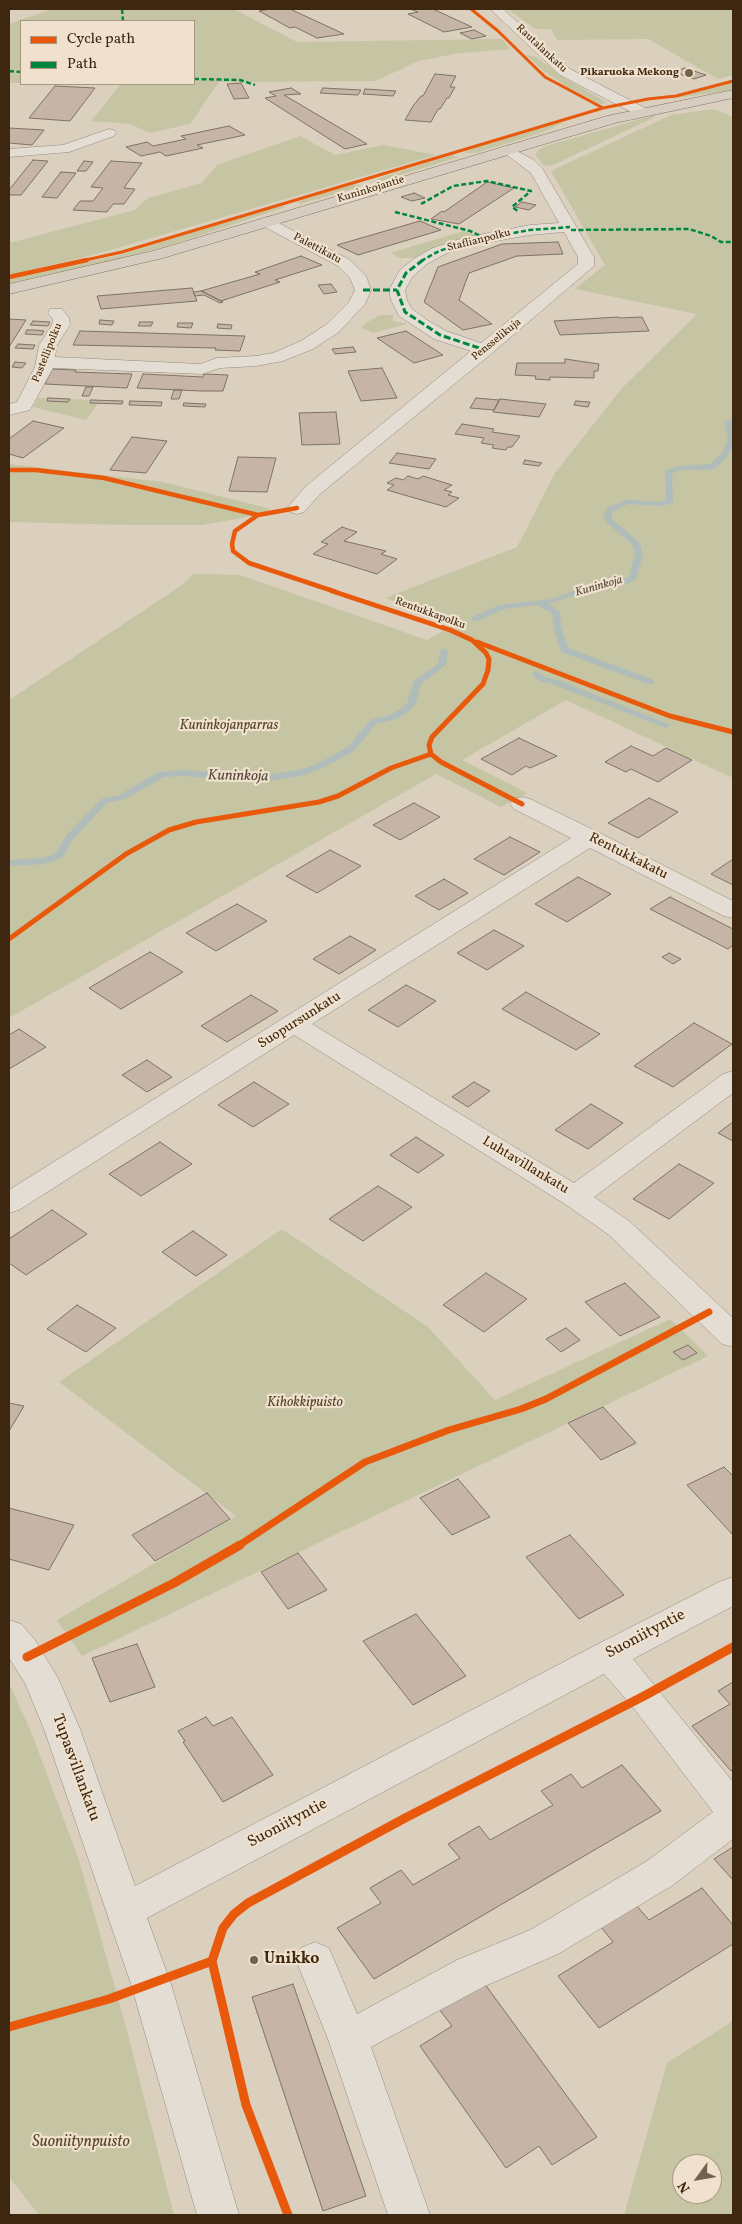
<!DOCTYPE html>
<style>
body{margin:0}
#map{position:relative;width:742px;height:2224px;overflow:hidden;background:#dbcfbe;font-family:Vollkorn,serif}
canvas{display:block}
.frame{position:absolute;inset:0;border:10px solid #3e2710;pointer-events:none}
.legend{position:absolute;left:20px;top:20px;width:175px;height:65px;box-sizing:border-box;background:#efe1cd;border:1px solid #a89781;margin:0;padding:6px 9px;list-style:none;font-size:15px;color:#3e2710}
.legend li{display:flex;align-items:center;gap:10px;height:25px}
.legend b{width:25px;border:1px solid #a89781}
.north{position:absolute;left:672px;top:2154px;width:50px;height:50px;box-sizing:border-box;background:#efe1cd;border:1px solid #a89781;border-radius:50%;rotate:238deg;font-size:14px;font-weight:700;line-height:20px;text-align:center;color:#3e2710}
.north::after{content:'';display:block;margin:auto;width:18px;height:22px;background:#75624d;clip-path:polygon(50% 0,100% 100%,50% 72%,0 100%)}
</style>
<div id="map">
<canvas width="742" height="2224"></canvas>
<div class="frame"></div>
<ul class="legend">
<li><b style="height:6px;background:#e8590c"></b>Cycle path</li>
<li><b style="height:6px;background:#00873e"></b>Path</li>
</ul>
<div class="north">N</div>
</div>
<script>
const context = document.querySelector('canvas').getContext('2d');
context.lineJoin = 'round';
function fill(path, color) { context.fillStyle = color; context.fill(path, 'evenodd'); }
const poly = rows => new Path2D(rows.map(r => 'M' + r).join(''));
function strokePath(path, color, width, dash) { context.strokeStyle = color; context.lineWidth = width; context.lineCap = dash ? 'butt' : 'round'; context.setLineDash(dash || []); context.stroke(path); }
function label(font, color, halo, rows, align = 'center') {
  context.font = font + ' Vollkorn,serif'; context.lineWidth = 4.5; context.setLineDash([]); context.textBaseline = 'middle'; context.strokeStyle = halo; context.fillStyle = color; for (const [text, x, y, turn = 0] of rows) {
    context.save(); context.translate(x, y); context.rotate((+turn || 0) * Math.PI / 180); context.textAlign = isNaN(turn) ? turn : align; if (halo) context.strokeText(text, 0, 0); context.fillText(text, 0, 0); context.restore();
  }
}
fill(poly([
 [52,9,234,9,297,42,502,39,510,49,460,53,418,61,376,81,219,82,190,124,150,133,130,124,91,121,121,84,194,84,194,21,21,21,21,83,9,83,9,24],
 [508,9,733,9,733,75,718,79,648,39,557,40,551,29,535,29],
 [526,55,536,57,564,78,608,103,600,104,569,88,542,70],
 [733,82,733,90,671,99,710,88],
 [713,109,733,117,733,778,566,700,462,760,527,793,501,807,436,774,9,1018,9,700,182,585,194,574,240,575,427,640,459,622,385,598,517,547,555,473,622,388,697,314,575,289,605,265,551,171,671,115],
 [655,115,655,117,553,165,544,166,535,154,540,149,549,145],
 [557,123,563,123,541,133,475,153,465,153,466,151],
 [300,136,335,155,383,145,436,155,100,253,9,275,9,243,135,210,148,198,202,183,217,165],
 [451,155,459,157,380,181,374,180],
 [352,184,362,186,300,204,297,202],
 [281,205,285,207,189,239,125,258,9,283,9,279,120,255],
 [464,231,477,236,415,258,400,258,390,253],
 [380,315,394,315,392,321,407,324,373,333,362,328,364,324],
 [38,398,48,398,48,401,68,402,70,399,91,400,91,403,98,403,86,420,33,407],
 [9,464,163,482,271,509,258,515,202,525,128,525,9,522],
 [282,1229,428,1327,495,1400,670,1319,708,1356,82,1656,57,1620,236,1516,59,1382],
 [9,1683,32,1734,79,1860,125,2023,174,2215,39,2215,9,2177],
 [733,2021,733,2215,624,2215,667,2063],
 [682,2164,712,2164,712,2194,682,2194]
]), '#c5c5a4');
fill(poly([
 [733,418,733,444,728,456,716,468,710,470,679,470,672,474,673,503,660,506,628,504,614,511,611,515,613,520,640,543,643,554,636,580,623,585,597,588,549,604,560,612,561,626,568,648,654,680,654,684,648,684,561,652,553,626,552,613,537,605,504,609,478,621,472,621,472,617,499,605,552,599,592,584,621,580,629,577,635,554,632,544,607,523,603,515,608,507,627,500,660,502,666,500,665,471,678,466,710,464,722,453,728,439,724,422,733,418],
 [444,648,448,651,446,665,421,684,416,704,408,712,396,719,376,724,354,751,321,769,301,776,263,782,182,776,164,777,125,799,107,803,73,839,63,857,45,864,9,866,9,860,43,858,56,853,66,836,101,799,119,795,159,772,182,770,263,776,299,770,315,765,348,747,370,720,390,715,402,708,407,703,414,681,438,664,440,651,444,648],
 [536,671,545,677,558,680,671,725,666,728,663,727,552,684,539,681,532,674,536,671]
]), '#b0bcba');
const building = poly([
 [271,9,290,9,344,34,317,38,295,27,290,28,259,11,271,9],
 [410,9,440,9,435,10,472,27,444,32,408,14,418,12,410,9],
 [474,30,486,36,472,39,460,33,474,30],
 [685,68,706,75,694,79,673,72,685,68],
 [435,74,456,76,450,87,455,87,449,98,447,98,440,109,438,109,431,122,405,120,413,106,421,96,423,96,435,74],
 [241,83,249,98,234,99,227,84,241,83],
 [55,86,95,88,70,121,29,118,55,86],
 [291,88,301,94,284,95,367,144,345,149,265,98,276,96,269,92,291,88],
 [323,88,361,90,358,95,320,93,323,88],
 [365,89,396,91,393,96,363,94,365,89],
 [229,126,245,135,197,145,203,148,166,156,160,152,141,156,126,147,147,142,153,146,186,139,181,136,229,126],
 [9,128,44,130,32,145,9,143,9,128],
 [33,160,48,161,21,195,9,195,9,190,33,160],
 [84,161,93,162,86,171,77,171,84,161],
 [111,161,142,163,124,188,135,189,124,204,113,204,107,212,73,210,80,201,93,201,103,188,91,187,111,161],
 [61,172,76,173,57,198,42,197,61,172],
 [487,182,514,188,459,224,431,219,442,211,444,212,487,182],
 [414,193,425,198,412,201,401,197,414,193],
 [522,202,536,205,529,210,515,207,522,202],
 [420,221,441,230,358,255,337,245,420,221],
 [558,242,563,254,517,256,469,273,459,300,492,324,463,330,424,302,438,267,502,244,558,242],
 [301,256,322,265,275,280,280,282,221,301,201,291,260,274,255,272,301,256],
 [331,284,337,292,324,294,318,285,331,284],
 [192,288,197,301,101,309,97,296,192,288],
 [202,291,221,301,223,302,220,303,204,295,195,296,193,292,202,291],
 [618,317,619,318,642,317,649,331,560,335,554,321,618,317],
 [9,319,26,320,9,347,9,319],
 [100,320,114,321,112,325,99,324,100,320],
 [33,321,50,322,48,326,30,325,33,321],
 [140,322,153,322,151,326,138,326,140,322],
 [178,323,193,323,191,328,177,327,178,323],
 [218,324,232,325,231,329,217,328,218,324],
 [27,330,36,330,44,331,42,335,25,334,27,330],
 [80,331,245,336,240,351,215,350,216,348,73,345,80,331],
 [406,331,443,355,414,363,377,338,406,331],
 [18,344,35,345,33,349,15,348,18,344],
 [353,347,356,352,335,354,332,349,353,347],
 [565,359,599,364,598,371,594,371,594,378,550,377,550,380,535,379,536,376,515,375,517,363,565,363,565,359],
 [15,362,26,363,22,368,12,367,15,362],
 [382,368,397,398,361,401,348,371,382,368],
 [52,369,76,370,75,372,132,374,127,388,45,384,52,369],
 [143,374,203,377,204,374,228,375,223,391,201,391,137,388,143,374],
 [86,387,93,387,89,396,82,396,86,387],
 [174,390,182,390,179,399,171,399,174,390],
 [48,398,70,399,68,402,47,401,48,398],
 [476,398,499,400,494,410,470,408,476,398],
 [500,399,546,404,539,417,493,412,500,399],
 [91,400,123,401,122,404,90,403,91,400],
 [130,401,162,402,161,406,129,405,130,401],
 [576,401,590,402,588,407,574,405,576,401],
 [184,403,206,404,205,407,183,406,184,403],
 [336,412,340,444,302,445,299,413,336,412],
 [33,421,64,428,23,458,9,454,9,439,33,421],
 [462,424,494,429,492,432,520,436,512,447,508,447,506,450,492,448,494,445,481,443,484,438,455,434,462,424],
 [132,437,167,441,146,473,110,470,132,437],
 [397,453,436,459,429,469,389,463,397,453],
 [238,457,276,458,267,492,229,491,238,457],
 [525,460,542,463,539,466,523,464,525,460],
 [408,476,418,479,423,476,452,485,444,490,452,492,448,495,459,498,446,507,387,490,394,485,387,483,396,478,403,480,408,476],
 [342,527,357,532,344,541,386,551,381,554,397,559,377,574,313,554,328,544,321,542,342,527],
 [519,738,557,756,530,768,526,766,512,775,481,759,519,738],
 [631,746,653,756,666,748,692,760,658,782,631,769,626,772,605,762,631,746],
 [649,798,678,812,638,838,608,823,649,798],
 [414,803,440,817,400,840,373,825,414,803],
 [510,837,540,852,504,875,474,859,510,837],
 [330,850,361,866,317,893,286,876,330,850],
 [733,859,733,885,711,874,733,859],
 [578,877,611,894,567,922,535,904,578,877],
 [444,879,468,893,439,910,415,896,444,879],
 [670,897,733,929,733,945,728,949,650,909,670,897],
 [237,904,267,921,216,951,186,933,237,904],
 [494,930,524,946,487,970,457,953,494,930],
 [350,936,376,950,339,974,313,959,350,936],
 [150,952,183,972,121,1009,89,988,150,952],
 [669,953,681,959,673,964,662,957,669,953],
 [406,985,436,1001,398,1027,368,1010,406,985],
 [526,992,600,1034,576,1050,502,1009,526,992],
 [251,995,278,1011,227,1042,201,1026,251,995],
 [694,1023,732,1044,673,1087,634,1066,694,1023],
 [19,1029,46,1047,9,1069,9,1035,19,1029],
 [147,1060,172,1077,147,1092,122,1075,147,1060],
 [254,1082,289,1104,253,1127,218,1105,254,1082],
 [474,1082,490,1091,468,1107,452,1097,474,1082],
 [591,1104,623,1123,588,1149,555,1130,591,1104],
 [733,1122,733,1141,718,1133,733,1122],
 [416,1137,444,1155,418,1173,390,1155,416,1137],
 [160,1142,192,1164,141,1196,109,1174,160,1142],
 [679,1164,714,1183,669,1219,633,1199,679,1164],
 [378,1186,412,1207,363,1241,329,1219,378,1186],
 [52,1210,87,1234,26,1275,9,1263,9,1239,52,1210],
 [193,1231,227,1255,196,1276,162,1252,193,1231],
 [486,1273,527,1299,484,1332,443,1305,486,1273],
 [625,1283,660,1317,620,1336,585,1302,625,1283],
 [77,1305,116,1328,86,1352,47,1329,77,1305],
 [566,1328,580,1340,561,1352,546,1339,566,1328],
 [688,1345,697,1353,683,1360,673,1352,688,1345],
 [9,1403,24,1406,9,1431,9,1403],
 [603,1407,636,1443,601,1460,568,1423,603,1407],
 [724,1467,733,1476,733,1535,687,1485,724,1467],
 [458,1479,490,1517,452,1535,420,1498,458,1479],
 [207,1493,230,1519,155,1561,132,1535,207,1493],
 [9,1508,74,1525,49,1570,9,1559,9,1508],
 [570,1535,624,1595,579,1619,526,1557,570,1535],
 [298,1553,327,1590,288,1609,261,1572,298,1553],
 [416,1614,466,1676,413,1705,363,1641,416,1614],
 [137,1644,155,1687,110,1702,92,1658,137,1644],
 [733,1682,733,1769,731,1771,692,1726,730,1704,718,1691,733,1682],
 [206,1717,213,1726,232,1717,273,1775,223,1802,183,1742,185,1741,178,1731,206,1717],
 [622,1765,661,1811,374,1979,337,1928,381,1903,370,1888,401,1870,413,1885,460,1858,448,1844,479,1826,490,1840,553,1805,541,1791,571,1774,582,1788,622,1765],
 [733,1847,733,1880,714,1859,733,1847],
 [702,1888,733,1925,733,1944,599,2028,558,1976,613,1942,601,1927,636,1905,649,1920,702,1888],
 [484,1983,597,2137,552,2165,539,2146,506,2168,420,2046,452,2026,439,2009,484,1983],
 [293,1984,366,2196,323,2211,252,1997,293,1984]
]);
fill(building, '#c6b4a6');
strokePath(building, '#7c7367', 1);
const minor = poly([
 [490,9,503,9,570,69,647,109,649,112,647,115,637,115,560,75,490,9],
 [109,129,114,130,116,133,114,136,69,152,9,157,9,149,63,145,109,129],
 [507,146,534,160,542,168,594,257,594,266,491,354,320,494,304,512,297,514,290,512,287,508,306,486,471,351,434,339,399,316,391,300,389,290,400,270,415,258,433,248,463,238,530,225,559,223,531,173,500,150,502,147,507,146],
 [564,232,578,257,578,264,481,343,446,331,427,320,412,309,407,300,405,290,413,276,427,264,445,254,472,245,530,235,564,232],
 [267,217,350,260,366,276,371,290,365,304,339,332,313,349,283,361,256,366,220,368,202,374,53,368,30,410,9,415,9,404,17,402,35,367,39,345,52,325,53,319,48,313,50,309,62,309,69,318,70,325,57,345,55,357,200,364,217,358,256,356,273,353,301,341,327,324,349,302,355,290,350,278,338,266,261,225,259,222,261,219,267,217],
 [522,797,530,799,598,832,733,901,733,918,724,916,590,848,312,1024,574,1183,723,1074,733,1071,733,1093,594,1197,629,1221,733,1318,733,1347,722,1344,609,1235,565,1204,294,1035,19,1210,9,1213,9,1190,571,838,514,809,510,804,514,799,522,797],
 [733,1577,733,1606,633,1659,733,1782,733,1839,673,1885,558,1954,485,1986,371,2047,430,2215,388,2215,328,2039,296,1960,301,1948,315,1942,329,1948,357,2014,457,1960,530,1930,647,1861,713,1812,632,1706,604,1674,147,1918,171,1984,239,2215,197,2215,131,1984,44,1729,25,1683,9,1658,9,1620,21,1624,35,1640,58,1678,80,1729,135,1886,596,1645,721,1581,733,1577]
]);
const major = poly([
 [733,90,733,98,615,123,163,258,9,294,9,284,153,251,607,116,733,90]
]);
strokePath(minor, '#938a7d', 1);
strokePath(major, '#7c7367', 1);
fill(minor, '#e3ddd4');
fill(major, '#d7cdc0');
strokePath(poly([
 [122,9,123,21],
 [9,71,21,72],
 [194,79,240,80,255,85],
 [421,204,453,186,487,181,531,191,512,207,519,212],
 [395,212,470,231,485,238],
 [571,230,689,229,711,236,721,242,733,242],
 [421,261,439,251,469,241,530,230,570,227]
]), '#00873e', 2.5, [5, 2.5]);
strokePath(poly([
 [423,260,406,273,397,290,405,312,440,335,485,350],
 [363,290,397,290]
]), '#00873e', 3, [7, 3]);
strokePath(poly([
 [471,9,498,31,545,77,603,108],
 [81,261,122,252,603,108,648,99,676,96,733,81]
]), '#e8590c', 3);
strokePath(poly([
 [9,277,87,260],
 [9,470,36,470,104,478,258,515],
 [297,508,258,515,235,531,232,544,233,551,249,563,336,592]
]), '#e8590c', 4.5);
strokePath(poly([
 [332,591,450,630,472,640,486,653,489,659,488,670,483,684,432,737,429,745,431,754,441,762,522,804],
 [477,642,670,716,733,732],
 [9,939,126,854,169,830,196,822,319,802,338,796,391,768,431,754]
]), '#e8590c', 5);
strokePath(poly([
 [238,1546,365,1462,449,1430,521,1409,546,1399,709,1312]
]), '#e8590c', 7);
strokePath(poly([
 [27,1657,174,1583,240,1545],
 [9,2027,109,1999,212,1961],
 [288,2215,246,2105,212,1961,223,1928,234,1914,248,1903,407,1817,644,1696,733,1647]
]), '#e8590c', 9);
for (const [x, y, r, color] of [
 [689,73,5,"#75624d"],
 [254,1960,5,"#75624d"]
]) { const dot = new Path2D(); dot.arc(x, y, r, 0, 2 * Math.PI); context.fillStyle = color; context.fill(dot); strokePath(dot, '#efe1cd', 2); }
label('11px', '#3e2710', '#efe1cd', [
 ["Rautalankatu",541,49,43],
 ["Kuninkojantie",371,190,-17],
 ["Staflianpolku",479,241,-14],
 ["Palettikatu",317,249,28],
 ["Pensselikuja",497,340,-39],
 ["Pastellipolku",48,353,-68],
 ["Rentukkapolku",430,614,20]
]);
label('bold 11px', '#3e2710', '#efe1cd', [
 ["Pikaruoka Mekong",679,73]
], 'right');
label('italic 12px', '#564a3a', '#efe1cd', [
 ["Kuninkoja",599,587,-16]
]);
label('italic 14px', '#554529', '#efe1cd', [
 ["Kuninkojanparras",229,726],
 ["Kihokkipuisto",305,1403]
]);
label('14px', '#3e2710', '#efe1cd', [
 ["Rentukkakatu",628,857,27],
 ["Suopursunkatu",300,1021,-32],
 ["Luhtavillankatu",525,1166,31]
]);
label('italic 15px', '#564a3a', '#efe1cd', [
 ["Kuninkoja",238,777,1]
]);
label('16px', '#3e2710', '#efe1cd', [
 ["Suoniityntie",646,1635,-28],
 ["Tupasvillankatu",75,1768,70],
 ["Suoniityntie",288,1824,-28]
]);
label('bold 16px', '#3e2710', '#efe1cd', [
 ["Unikko",264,1960]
], 'left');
label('italic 16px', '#554529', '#efe1cd', [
 ["Suoniitynpuisto",81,2143]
]);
</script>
